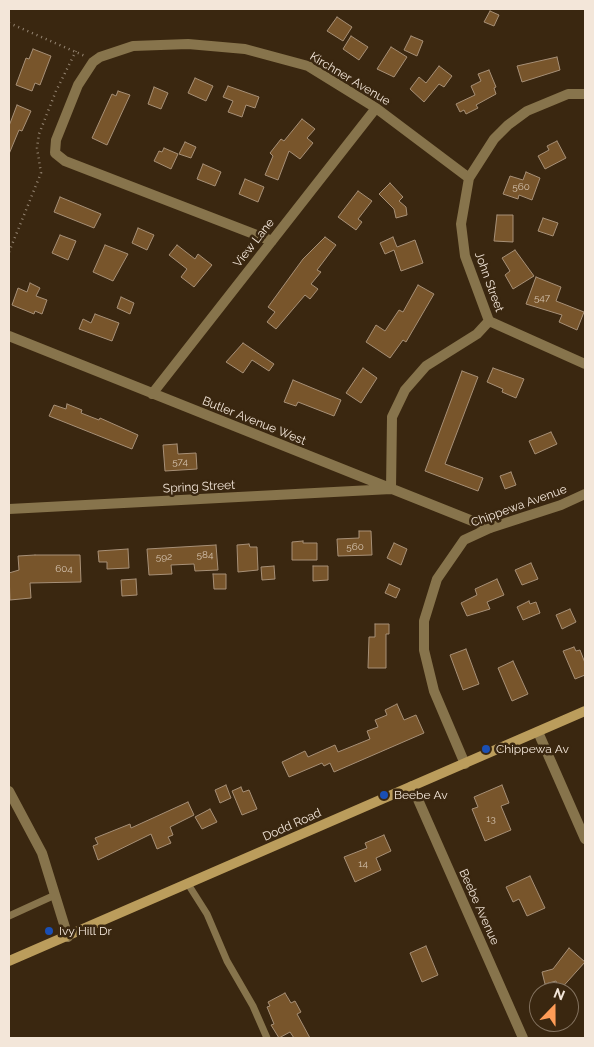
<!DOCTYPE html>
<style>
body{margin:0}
#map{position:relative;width:594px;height:1047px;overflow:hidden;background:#3a2710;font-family:Raleway,sans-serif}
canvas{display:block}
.frame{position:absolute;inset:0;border:10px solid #f3e6d9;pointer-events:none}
.north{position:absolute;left:529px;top:982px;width:50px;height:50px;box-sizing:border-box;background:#3a2710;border:1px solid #847360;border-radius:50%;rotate:22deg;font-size:14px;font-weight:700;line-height:20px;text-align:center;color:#f3e6d9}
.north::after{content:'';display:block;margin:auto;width:18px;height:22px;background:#fe9c57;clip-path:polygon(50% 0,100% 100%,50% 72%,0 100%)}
</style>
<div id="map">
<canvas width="594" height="1047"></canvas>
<div class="frame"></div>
<div class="north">N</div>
</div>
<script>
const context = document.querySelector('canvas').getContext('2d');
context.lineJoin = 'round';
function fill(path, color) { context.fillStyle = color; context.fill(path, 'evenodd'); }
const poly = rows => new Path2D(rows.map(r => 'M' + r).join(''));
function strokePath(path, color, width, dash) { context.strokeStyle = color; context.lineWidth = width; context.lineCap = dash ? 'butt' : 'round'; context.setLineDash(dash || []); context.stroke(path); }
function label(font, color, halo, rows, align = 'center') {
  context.font = font + ' Raleway,sans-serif'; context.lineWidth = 5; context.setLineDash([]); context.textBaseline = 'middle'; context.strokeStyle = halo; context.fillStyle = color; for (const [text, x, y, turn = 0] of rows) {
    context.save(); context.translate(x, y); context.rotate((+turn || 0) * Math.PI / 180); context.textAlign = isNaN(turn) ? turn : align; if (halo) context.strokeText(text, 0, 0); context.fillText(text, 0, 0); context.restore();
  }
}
const building = poly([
 [490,11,499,15,494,26,484,22,490,11],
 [337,17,352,27,343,41,327,31,337,17],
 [351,36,368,47,359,60,343,49,351,36],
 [411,36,423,41,417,56,404,50,411,36],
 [391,47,407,57,394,77,377,69,391,47],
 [33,49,51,56,40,85,35,83,32,91,16,85,26,58,29,59,33,49],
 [557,57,560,70,522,82,517,66,557,57],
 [439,66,452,76,444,87,439,84,424,102,410,89,419,77,426,83,439,66],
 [489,70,496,87,494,88,496,94,476,105,478,108,466,114,464,110,460,112,456,104,475,95,471,86,481,81,478,74,489,70],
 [195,78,213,86,206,101,188,93,195,78],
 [228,86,259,97,255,108,246,105,242,117,228,112,233,101,223,97,228,86],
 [154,87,168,93,161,109,148,104,154,87],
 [118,91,130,95,107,145,92,138,112,94,116,96,118,91],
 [17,105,31,111,22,131,19,130,9,154,9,126,17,105],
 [302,119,315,129,307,138,313,143,300,159,289,151,278,180,265,175,273,156,270,153,281,139,284,141,302,119],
 [557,141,566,158,545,169,538,156,549,150,547,146,557,141],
 [185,142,196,147,191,158,179,154,185,142],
 [164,148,178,154,171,169,154,161,159,151,162,152,164,148],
 [203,164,221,172,215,186,197,179,203,164],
 [526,172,540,178,532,200,519,195,518,199,503,194,510,176,523,180,526,172],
 [245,179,264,187,258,202,239,194,245,179],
 [390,183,403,197,399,201,406,207,407,215,396,218,394,209,379,194,390,183],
 [358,191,372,201,358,219,362,222,356,230,338,217,358,191],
 [60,197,101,214,94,228,54,212,60,197],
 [497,215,513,215,513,242,494,241,497,215],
 [543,218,558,223,553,236,538,231,543,218],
 [138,228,154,235,147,250,132,243,138,228],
 [60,235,76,241,68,260,52,253,60,235],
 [325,237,336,245,317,270,321,272,311,284,318,289,310,299,305,295,276,329,267,322,275,312,268,307,303,259,325,237],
 [393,237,397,247,415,240,423,263,401,271,394,250,385,254,380,243,393,237],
 [105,245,128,254,113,281,93,272,105,245],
 [177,245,195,259,198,254,212,265,194,287,181,277,187,269,169,255,177,245],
 [515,250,534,276,513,289,505,275,510,271,502,258,515,250],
 [536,277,561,287,556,301,584,312,577,330,559,322,562,315,526,304,536,277],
 [30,283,40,288,36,296,47,300,42,314,35,311,34,314,12,305,18,288,27,292,30,283],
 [418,285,434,294,406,342,403,340,390,358,366,342,376,325,385,331,399,310,403,312,418,285],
 [121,297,134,303,130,314,117,308,121,297],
 [95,314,119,323,112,341,79,329,83,319,91,323,95,314],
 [243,343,274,364,269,371,252,360,243,373,226,362,243,343],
 [363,368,377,378,361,403,346,393,363,368],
 [493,368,524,379,516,398,502,392,503,389,487,382,493,368],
 [462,371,478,377,445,464,483,478,478,491,425,471,462,371],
 [293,380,341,400,334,416,298,402,296,406,284,402,293,380],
 [67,404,82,410,81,413,99,420,100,418,138,435,132,449,49,416,54,405,66,409,67,404],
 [551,432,557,444,535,454,529,441,551,432],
 [177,444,178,454,196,453,197,469,165,471,163,445,177,444],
 [511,472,516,485,505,489,500,476,511,472],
 [359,531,371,531,372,555,338,556,337,539,359,538,359,531],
 [303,541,303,543,317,543,317,560,292,560,292,542,303,541],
 [394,543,407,549,401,565,387,558,394,543],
 [249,544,250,547,257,547,258,570,238,572,237,545,249,544],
 [216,545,218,570,195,571,194,564,171,565,172,574,149,575,147,549,216,545],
 [128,549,129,568,107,569,107,562,99,562,98,551,128,549],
 [35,555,80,555,81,582,30,583,31,598,10,600,9,573,19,570,18,556,35,555],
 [531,563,538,579,522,585,515,570,531,563],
 [274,566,275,579,262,580,261,567,274,566],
 [313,566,328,566,328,580,313,581,313,566],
 [213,574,226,574,226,589,214,589,213,574],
 [136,579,137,595,122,596,121,580,136,579],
 [497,579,504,595,487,602,490,609,467,616,461,603,477,595,475,589,497,579],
 [389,584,400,589,396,598,385,593,389,584],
 [529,601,530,604,536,602,540,613,523,620,517,607,529,601],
 [570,609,576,622,562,629,556,615,570,609],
 [375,624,389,624,389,634,386,634,386,668,368,668,369,637,375,637,375,624],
 [574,647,576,651,580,650,585,663,585,675,575,679,563,651,574,647],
 [466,649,479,684,463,690,450,655,466,649],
 [513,661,528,694,512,701,498,668,513,661],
 [397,704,404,720,416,715,424,733,334,772,330,763,324,766,322,763,289,777,282,762,305,751,308,757,335,745,338,752,370,739,367,731,378,727,375,720,387,715,385,710,397,704],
 [226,785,231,798,220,803,215,790,226,785],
 [502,785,509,803,501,806,511,830,485,841,472,809,478,807,474,797,502,785],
 [241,787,243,792,249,790,257,809,242,815,232,791,241,787],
 [188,802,194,815,170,827,173,835,168,837,171,843,157,849,151,834,98,860,93,846,98,844,95,838,130,824,131,828,188,802],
 [210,809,217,822,202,829,195,817,210,809],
 [384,835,391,851,376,858,381,870,355,882,344,857,367,848,365,843,384,835],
 [530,876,545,908,527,916,519,899,513,902,506,887,530,876],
 [426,946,438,975,422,982,410,953,426,946],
 [569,948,585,962,559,991,556,981,545,984,542,972,553,969,569,948],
 [285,993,291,1003,295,1001,301,1012,297,1014,310,1038,294,1038,290,1032,279,1038,271,1025,274,1024,267,1007,270,1006,268,1002,285,993]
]);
fill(building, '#78552b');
strokePath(building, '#a79077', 1);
strokePath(poly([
 [9,23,85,56],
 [9,252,41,173,37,148,39,134,56,91,76,51]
]), '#948471', 2.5, [1, 4]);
strokePath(poly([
 [188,884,207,914,227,961,253,1006,267,1038],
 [9,916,55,895]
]), '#87744c', 7);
strokePath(poly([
 [585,94,568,94,527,111,508,125,494,139,469,178,461,224,465,256,489,321,585,364],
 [272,241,65,161,55,153,56,140,78,85,93,62,100,57,133,46,188,44,245,49,308,66,376,108,469,178],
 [9,336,490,528],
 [152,394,376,108],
 [9,509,391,489,392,417,405,390,426,366,477,334,489,321],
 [538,732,585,839],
 [412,786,523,1038],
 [9,791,42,853,68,937]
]), '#87744c', 10);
strokePath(poly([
 [465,764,434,691,424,650,424,621,437,579,464,540,490,528,561,505,585,494]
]), '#87744c', 10);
strokePath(poly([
 [9,961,585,711]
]), '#bb9d5c', 10);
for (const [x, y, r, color] of [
 [486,749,5,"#1a4fb4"],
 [384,795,5,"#1a4fb4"],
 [49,931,5,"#1a4fb4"]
]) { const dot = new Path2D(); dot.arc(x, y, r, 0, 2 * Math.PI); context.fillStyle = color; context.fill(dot); strokePath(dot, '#3a2710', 2); }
label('10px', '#d4c2ae', null, [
 ["560",521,187],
 ["547",542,298],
 ["574",180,462],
 ["560",355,547],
 ["584",205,555],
 ["592",164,557],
 ["604",64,569],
 ["13",491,819],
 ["14",363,864]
]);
label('12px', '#f3e6d9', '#3a2710', [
 ["Kirchner Avenue",350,79,31],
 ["View Lane",254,243,-52],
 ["John Street",489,282,70],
 ["Butler Avenue West",254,421,22],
 ["Spring Street",199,487,-3],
 ["Chippewa Avenue",519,506,-20],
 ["Dodd Road",292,825,-24],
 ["Beebe Avenue",479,907,66]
]);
label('12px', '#f3e6d9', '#3a2710', [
 ["Chippewa Av",496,749],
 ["Beebe Av",394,795],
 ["Ivy Hill Dr",59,931]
], 'left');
</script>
